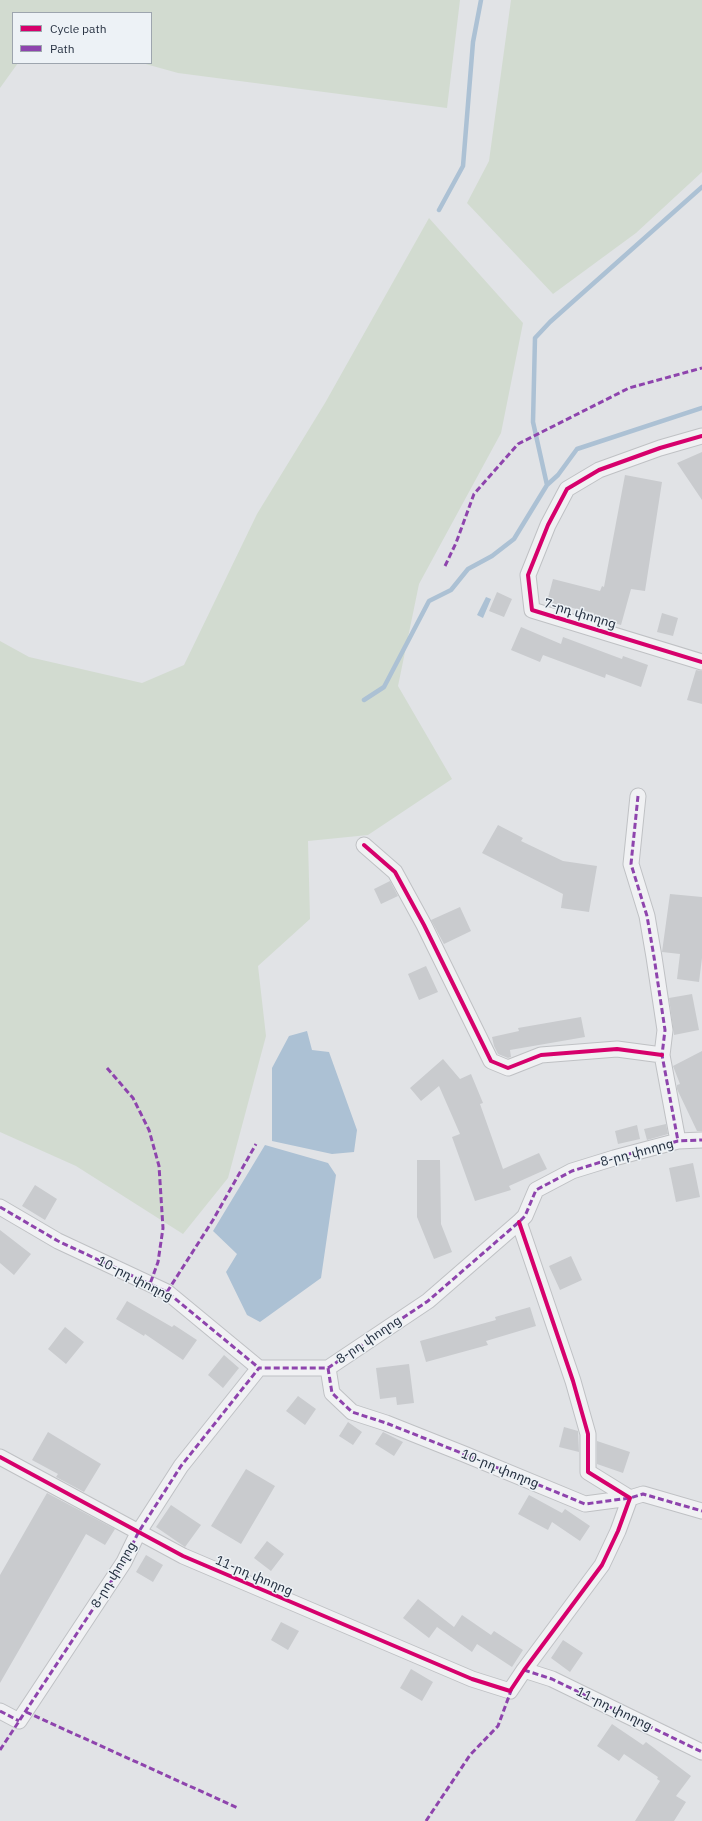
<!DOCTYPE html>
<meta charset="utf-8">
<style>
body{margin:0}
#map{position:relative;width:702px;height:1821px;overflow:hidden;background:#e1e3e6;font-family:"IBM Plex Sans",sans-serif}
canvas{display:block}
.legend{position:absolute;left:12px;top:12px;width:140px;height:52px;box-sizing:border-box;background:#edf2f6;border:1px solid #9da5ae;margin:0;padding:5px 7px;list-style:none;font-size:12px;color:#263141}
.legend li{display:flex;align-items:center;gap:8px;height:20px}
.legend b{width:20px;border:1px solid #9da5ae}
</style>
<div id="map">
<canvas width="702" height="1821"></canvas>
<ul class="legend">
<li><b style="height:5px;background:#d6006c"></b>Cycle path</li>
<li><b style="height:5px;background:#8e44ad"></b>Path</li>
</ul>
</div>
<script>
const context = document.querySelector('canvas').getContext('2d');
context.lineJoin = 'round';
function fill(path, color) { context.fillStyle = color; context.fill(path, 'evenodd'); }
const poly = rows => new Path2D(rows.map(r => 'M' + r).join(''));
function strokePath(path, color, width, dash) { context.strokeStyle = color; context.lineWidth = width; context.lineCap = dash ? 'butt' : 'round'; context.setLineDash(dash || []); context.stroke(path); }
function label(font, color, halo, rows, align = 'center') {
  context.font = font + ' "IBM Plex Sans","Noto Sans Armenian",sans-serif'; context.lineWidth = 3; context.setLineDash([]); context.textBaseline = 'middle'; context.strokeStyle = halo; context.fillStyle = color; for (const [text, x, y, turn = 0] of rows) {
    context.save(); context.translate(x, y); context.rotate((+turn || 0) * Math.PI / 180); context.textAlign = isNaN(turn) ? turn : align; if (halo) context.strokeText(text, 0, 0); context.fillText(text, 0, 0); context.restore();
  }
}
fill(poly([
 [0,0,460,0,447,108,178,73,142,63,151,63,151,13,13,13,13,63,18,63,0,88],
 [511,0,702,0,702,172,636,233,553,294,467,203,489,161],
 [429,218,523,323,501,433,419,584,398,686,452,779,368,835,308,841,310,919,258,966,266,1036,228,1178,183,1234,76,1166,0,1132,0,641,29,657,142,683,184,665,257,514,325,403]
]), '#d2dbd0');
fill(poly([
 [486,597,491,599,483,618,477,615],
 [307,1031,312,1050,329,1052,357,1130,354,1152,332,1154,272,1141,272,1068,289,1036],
 [265,1145,328,1163,336,1175,321,1278,260,1322,247,1315,226,1272,237,1254,213,1231]
]), '#acc1d4');
strokePath(poly([
 [439,210,463,166,473,42,481,0],
 [547,485,533,422,535,338,550,322,702,187],
 [364,700,384,687,429,601,451,590,468,569,492,556,514,539,547,485,558,475,577,449,702,408]
]), '#acc1d4', 4.5);
fill(poly([
 [702,452,702,500,677,463],
 [625,475,662,482,645,591,631,589,621,625,593,617,594,613,547,602,553,579,600,591,602,586,604,587],
 [497,592,512,599,504,617,489,611],
 [662,613,678,618,673,636,657,632],
 [521,627,561,644,563,637,622,659,623,656,648,665,641,687,606,674,605,678,543,655,540,662,511,650],
 [696,670,702,671,702,704,687,700],
 [498,825,523,838,521,841,563,861,597,866,589,912,561,908,563,894,482,853],
 [390,881,398,896,381,904,374,889],
 [670,894,702,897,702,958,699,982,677,979,680,954,662,952],
 [460,907,471,931,444,944,431,920],
 [426,966,438,992,419,1000,408,974],
 [692,994,699,1030,674,1035,669,998],
 [581,1017,585,1037,510,1050,511,1057,508,1058,498,1054,494,1046,492,1037,519,1031,518,1028],
 [702,1051,702,1131,697,1131,677,1089,677,1085,680,1084,673,1066],
 [443,1059,460,1079,471,1074,483,1103,480,1104,503,1169,539,1153,547,1169,509,1186,511,1190,475,1201,452,1137,460,1134,439,1086,421,1101,410,1088],
 [666,1124,668,1134,647,1140,644,1129],
 [637,1125,640,1139,618,1144,615,1131],
 [417,1160,440,1160,441,1224,452,1252,434,1259,417,1217],
 [693,1163,700,1197,676,1202,669,1168],
 [35,1185,57,1199,45,1220,22,1206],
 [0,1230,31,1254,14,1275,0,1263],
 [571,1256,582,1280,560,1290,549,1266],
 [127,1301,172,1327,174,1325,197,1340,183,1360,145,1334,144,1336,116,1319],
 [530,1307,536,1326,486,1341,488,1345,426,1362,420,1341,496,1320,495,1317],
 [65,1327,84,1342,66,1364,48,1349],
 [224,1355,239,1368,223,1388,208,1375],
 [409,1364,414,1403,397,1405,396,1397,380,1399,376,1368],
 [298,1396,316,1409,305,1425,286,1411],
 [348,1422,362,1432,353,1445,339,1436],
 [564,1427,578,1431,579,1452,559,1447],
 [48,1432,101,1464,84,1492,56,1477,58,1474,32,1460],
 [383,1432,403,1442,394,1456,375,1444],
 [597,1441,630,1452,623,1473,597,1464],
 [246,1469,275,1486,241,1544,211,1526],
 [47,1493,115,1529,105,1545,86,1534,0,1683,0,1575],
 [529,1495,562,1513,565,1509,590,1526,580,1541,552,1522,548,1530,518,1514],
 [171,1505,201,1525,185,1547,156,1527],
 [267,1541,284,1554,271,1571,254,1558],
 [146,1555,163,1565,153,1582,136,1572],
 [418,1599,454,1627,462,1615,491,1635,494,1631,523,1650,512,1667,477,1644,472,1652,437,1627,429,1638,403,1618],
 [281,1622,299,1631,288,1650,271,1640],
 [563,1640,583,1653,570,1672,551,1658],
 [411,1669,433,1682,422,1701,400,1688],
 [612,1724,643,1745,646,1742,691,1776,676,1796,686,1802,674,1821,635,1821,660,1781,657,1779,658,1777,624,1754,619,1761,597,1746]
]), '#c9cbce');
const street = poly([
 [702,436,660,448,599,470,567,489,548,525,528,575,532,610,702,662],
 [638,796,631,864,647,916,654,957,665,1030,662,1055,678,1141],
 [364,845,395,872,424,925,491,1061,508,1068,541,1055,617,1049,662,1055],
 [0,1207,58,1241,167,1292,259,1368],
 [328,1368,332,1393,352,1412,386,1423,464,1454,585,1504,630,1498,643,1494,702,1511],
 [0,1457,183,1556,472,1679,510,1691,524,1670,602,1565,618,1531,630,1498,588,1472,588,1434,573,1381,519,1222],
 [524,1670,552,1679,702,1752],
 [0,1711,19,1721,124,1562,138,1533,181,1466,259,1368,328,1368,428,1301,519,1222,525,1216,536,1190,572,1171,614,1158,678,1141,702,1140]
]);
strokePath(street, '#bfc1c4', 17);
strokePath(street, '#f0f1f3', 15);
strokePath(poly([
 [445,566,456,543,474,494,518,444,629,388,702,368],
 [638,796,631,864,647,916,654,957,665,1030,662,1055,678,1141],
 [107,1068,133,1098,149,1130,159,1166,163,1228,158,1262,150,1284],
 [0,1207,58,1241,167,1292,259,1368],
 [167,1292,213,1220,256,1144],
 [328,1368,332,1393,352,1412,386,1423,464,1454,585,1504,630,1498,643,1494,702,1511],
 [524,1670,552,1679,702,1752],
 [0,1711,19,1721],
 [26,1712,238,1808],
 [0,1750,124,1562,138,1533,181,1466,259,1368,328,1368,428,1301,519,1222,525,1216,536,1190,572,1171,614,1158,678,1141,702,1140],
 [426,1821,470,1755,498,1726,512,1688]
]), '#8e44ad', 3, [6, 3]);
strokePath(poly([
 [702,436,660,448,599,470,567,489,548,525,528,575,532,610,702,662],
 [364,845,395,872,424,925,491,1061,508,1068,541,1055,617,1049,662,1055],
 [0,1457,183,1556,472,1679,510,1691,524,1670,602,1565,618,1531,630,1498,588,1472,588,1434,573,1381,519,1222]
]), '#d6006c', 4);
label('13px', '#263141', '#edf2f6', [
 ["7-րդ փողոց",580,614,17],
 ["8-րդ փողոց",637,1153,-15],
 ["10-րդ փողոց",135,1279,27],
 ["8-րդ փողոց",369,1340,-34],
 ["10-րդ փողոց",500,1469,22],
 ["8-րդ փողոց",114,1575,-59],
 ["11-րդ փողոց",254,1576,23],
 ["11-րդ փողոց",614,1709,26]
]);
</script>
